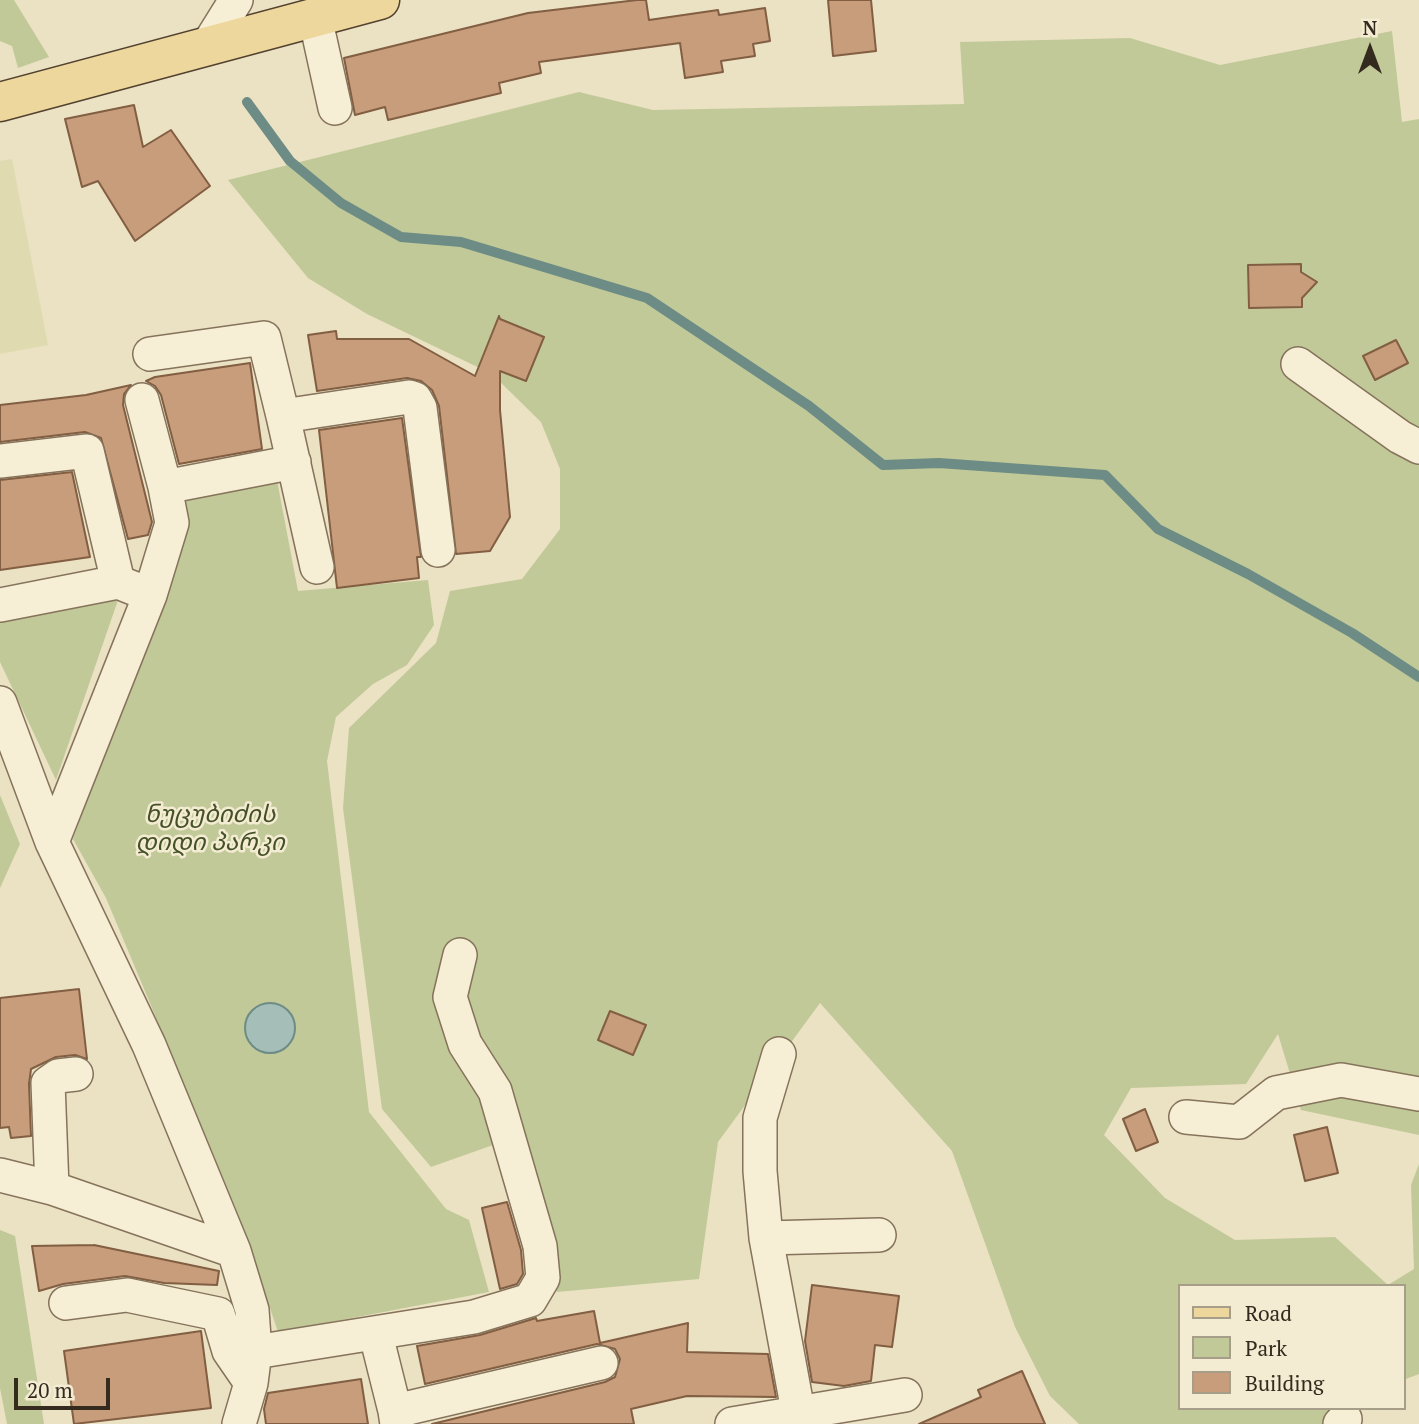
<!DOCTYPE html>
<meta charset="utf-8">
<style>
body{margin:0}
#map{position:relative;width:1419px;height:1424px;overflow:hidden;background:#ebe1c3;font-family:"PT Serif",serif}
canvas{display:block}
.legend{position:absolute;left:1178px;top:1284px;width:228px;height:126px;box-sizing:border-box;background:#f3ebd2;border:2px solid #a79e8a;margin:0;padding:9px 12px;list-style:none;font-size:21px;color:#352a1e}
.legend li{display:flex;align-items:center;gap:14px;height:35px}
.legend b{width:35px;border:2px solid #a79e8a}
.north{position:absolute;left:1335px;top:14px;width:70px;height:70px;-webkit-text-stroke:5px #f3ebd2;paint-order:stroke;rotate:0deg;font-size:19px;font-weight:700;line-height:28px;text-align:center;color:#352a1e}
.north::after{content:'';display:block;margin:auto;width:24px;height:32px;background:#352a1e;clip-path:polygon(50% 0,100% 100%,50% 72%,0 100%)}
.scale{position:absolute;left:14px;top:1378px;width:96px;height:32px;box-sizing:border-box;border:4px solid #352a1e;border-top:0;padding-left:9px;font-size:21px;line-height:24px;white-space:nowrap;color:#352a1e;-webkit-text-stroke:5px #f3ebd2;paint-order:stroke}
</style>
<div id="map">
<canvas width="1419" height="1424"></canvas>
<ul class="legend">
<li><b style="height:9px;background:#edd79d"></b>Road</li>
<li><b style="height:19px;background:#c1c998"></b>Park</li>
<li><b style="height:19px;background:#c79d7b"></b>Building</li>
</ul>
<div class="north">N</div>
<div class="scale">20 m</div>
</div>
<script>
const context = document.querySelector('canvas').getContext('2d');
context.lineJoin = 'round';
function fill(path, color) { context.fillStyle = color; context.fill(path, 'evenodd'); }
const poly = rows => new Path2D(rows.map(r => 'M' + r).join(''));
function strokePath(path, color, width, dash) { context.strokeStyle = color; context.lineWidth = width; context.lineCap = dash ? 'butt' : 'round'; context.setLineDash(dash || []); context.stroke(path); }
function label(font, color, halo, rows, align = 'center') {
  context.font = font + ' "PT Serif","Noto Sans Georgian",serif'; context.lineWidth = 5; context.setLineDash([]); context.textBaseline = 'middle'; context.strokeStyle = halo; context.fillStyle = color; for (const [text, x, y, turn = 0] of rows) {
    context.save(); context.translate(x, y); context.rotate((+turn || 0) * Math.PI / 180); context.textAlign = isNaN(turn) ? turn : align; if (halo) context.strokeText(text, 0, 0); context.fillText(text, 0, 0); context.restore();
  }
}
fill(poly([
 [12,159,48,345,0,354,0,161]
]), '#e0dab1');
fill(poly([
 [0,0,14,0,49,57,18,68,12,46,0,41],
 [1392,31,1402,122,1419,119,1419,1135,1301,1110,1278,1034,1246,1084,1131,1088,1104,1135,1165,1198,1235,1240,1335,1237,1388,1285,1414,1269,1411,1185,1419,1164,1419,1374,1403,1380,1403,1286,1179,1286,1179,1408,1342,1408,1324,1424,1079,1424,1050,1396,1015,1327,952,1151,820,1003,718,1142,699,1279,557,1292,524,1134,431,1167,382,1109,343,808,349,728,436,643,450,591,522,579,560,529,560,469,541,422,492,374,367,314,308,278,228,180,579,92,653,110,964,104,960,42,1130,38,1220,65],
 [276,475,298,591,428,580,434,625,407,665,373,684,336,717,327,761,369,1112,446,1209,469,1220,489,1292,278,1332,239,1216,106,898,73,839,177,559,184,491],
 [118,600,56,780,0,662,0,620],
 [0,795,20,844,0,888],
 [0,1230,15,1236,44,1424,7,1424,0,1388]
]), '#c1c998');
const water = poly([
 '245 1028a25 25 0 1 1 50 0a25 25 0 1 1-50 0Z'
]);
fill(water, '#a5beb8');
strokePath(water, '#6d8c85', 2);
strokePath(poly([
 [247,102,290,161,341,203,401,237,461,242,647,298,809,406,883,465,939,463,1105,475,1158,529,1248,574,1352,633,1419,677]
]), '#6d8c85', 10);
const building = poly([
 [637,0,646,0,649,20,718,10,719,15,765,8,770,41,753,44,755,56,721,61,723,72,685,78,680,43,539,62,541,73,499,83,501,93,388,120,385,107,355,115,344,58,528,13,637,0],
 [828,0,871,0,876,51,833,56,828,0],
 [134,105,143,147,171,130,210,186,135,241,98,181,82,187,65,119,134,105],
 [1301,264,1301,272,1317,282,1302,298,1302,307,1249,308,1248,265,1301,264],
 [499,316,500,319,544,337,526,381,500,371,500,410,510,517,490,551,456,554,439,406,432,390,421,381,407,378,317,391,308,335,336,331,337,339,409,339,475,376,499,316],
 [1396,340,1408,363,1375,380,1363,356,1396,340],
 [250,363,262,449,179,464,161,395,155,386,146,381,155,377,250,363],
 [131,385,124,394,123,405,152,522,148,535,128,539,101,438,85,432,0,442,0,405,86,395,131,385],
 [402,418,421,557,417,557,419,578,337,588,319,430,402,418],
 [72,472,90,557,0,570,0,480,72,472],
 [79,989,87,1059,75,1055,56,1057,31,1069,29,1084,31,1136,11,1138,9,1127,0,1128,0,998,79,989],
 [610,1011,646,1025,633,1055,598,1040,610,1011],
 [1145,1109,1158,1142,1136,1151,1123,1119,1145,1109],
 [1327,1127,1338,1173,1305,1181,1294,1135,1327,1127],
 [507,1202,521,1250,523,1274,517,1284,500,1289,482,1208,507,1202],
 [94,1245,219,1271,217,1285,164,1283,125,1276,63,1284,39,1291,32,1246,94,1245],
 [812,1285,899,1296,892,1347,875,1345,871,1381,844,1386,812,1382,805,1341,812,1285],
 [594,1311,600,1343,688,1323,687,1352,768,1354,776,1397,687,1396,631,1409,634,1424,432,1424,605,1382,615,1377,620,1359,615,1349,597,1344,425,1384,417,1346,480,1335,536,1318,537,1321,594,1311],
 [201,1331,211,1408,74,1424,64,1351,201,1331],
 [1022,1371,1045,1424,919,1424,981,1397,978,1390,1022,1371],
 [361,1379,368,1424,266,1424,264,1409,268,1393,361,1379]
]);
fill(building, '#c79d7b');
strokePath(building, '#825e42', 2);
const minor = poly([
 [315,17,335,108],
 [208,45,236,0],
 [150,354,264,338,283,416],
 [1298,364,1400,437,1419,447],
 [142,400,165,487],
 [0,461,87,451,118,582],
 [317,567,283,416,409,397,415,399,420,408,438,550],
 [0,605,118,582,138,590],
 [0,703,52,842,149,1045,234,1251],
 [52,842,150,595,172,523,165,487,294,462],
 [1186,1117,1239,1122,1276,1093,1341,1080,1419,1094],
 [0,1175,52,1188,234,1251,252,1310,255,1352,251,1383,239,1424],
 [52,1188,48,1083,58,1076,76,1074],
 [766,1238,760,1171,760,1118,779,1054],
 [66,1303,127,1295,218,1314,229,1351,251,1383],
 [376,1335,395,1411],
 [255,1352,474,1317,530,1300,543,1278,540,1246,495,1091,465,1044,450,997,460,955],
 [798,1411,766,1238,879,1235],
 [397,1424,395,1411,601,1363],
 [732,1424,905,1395],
 [1340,1424,1345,1419]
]);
const major = poly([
 [0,102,380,0]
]);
strokePath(minor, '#85735b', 36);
strokePath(major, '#52412f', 41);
strokePath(minor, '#f7eed6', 33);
strokePath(major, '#edd79d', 38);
label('italic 24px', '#445126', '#f3ebd2', [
 ["ნუცუბიძის",210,815],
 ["დიდი პარკი",210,843]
]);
</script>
